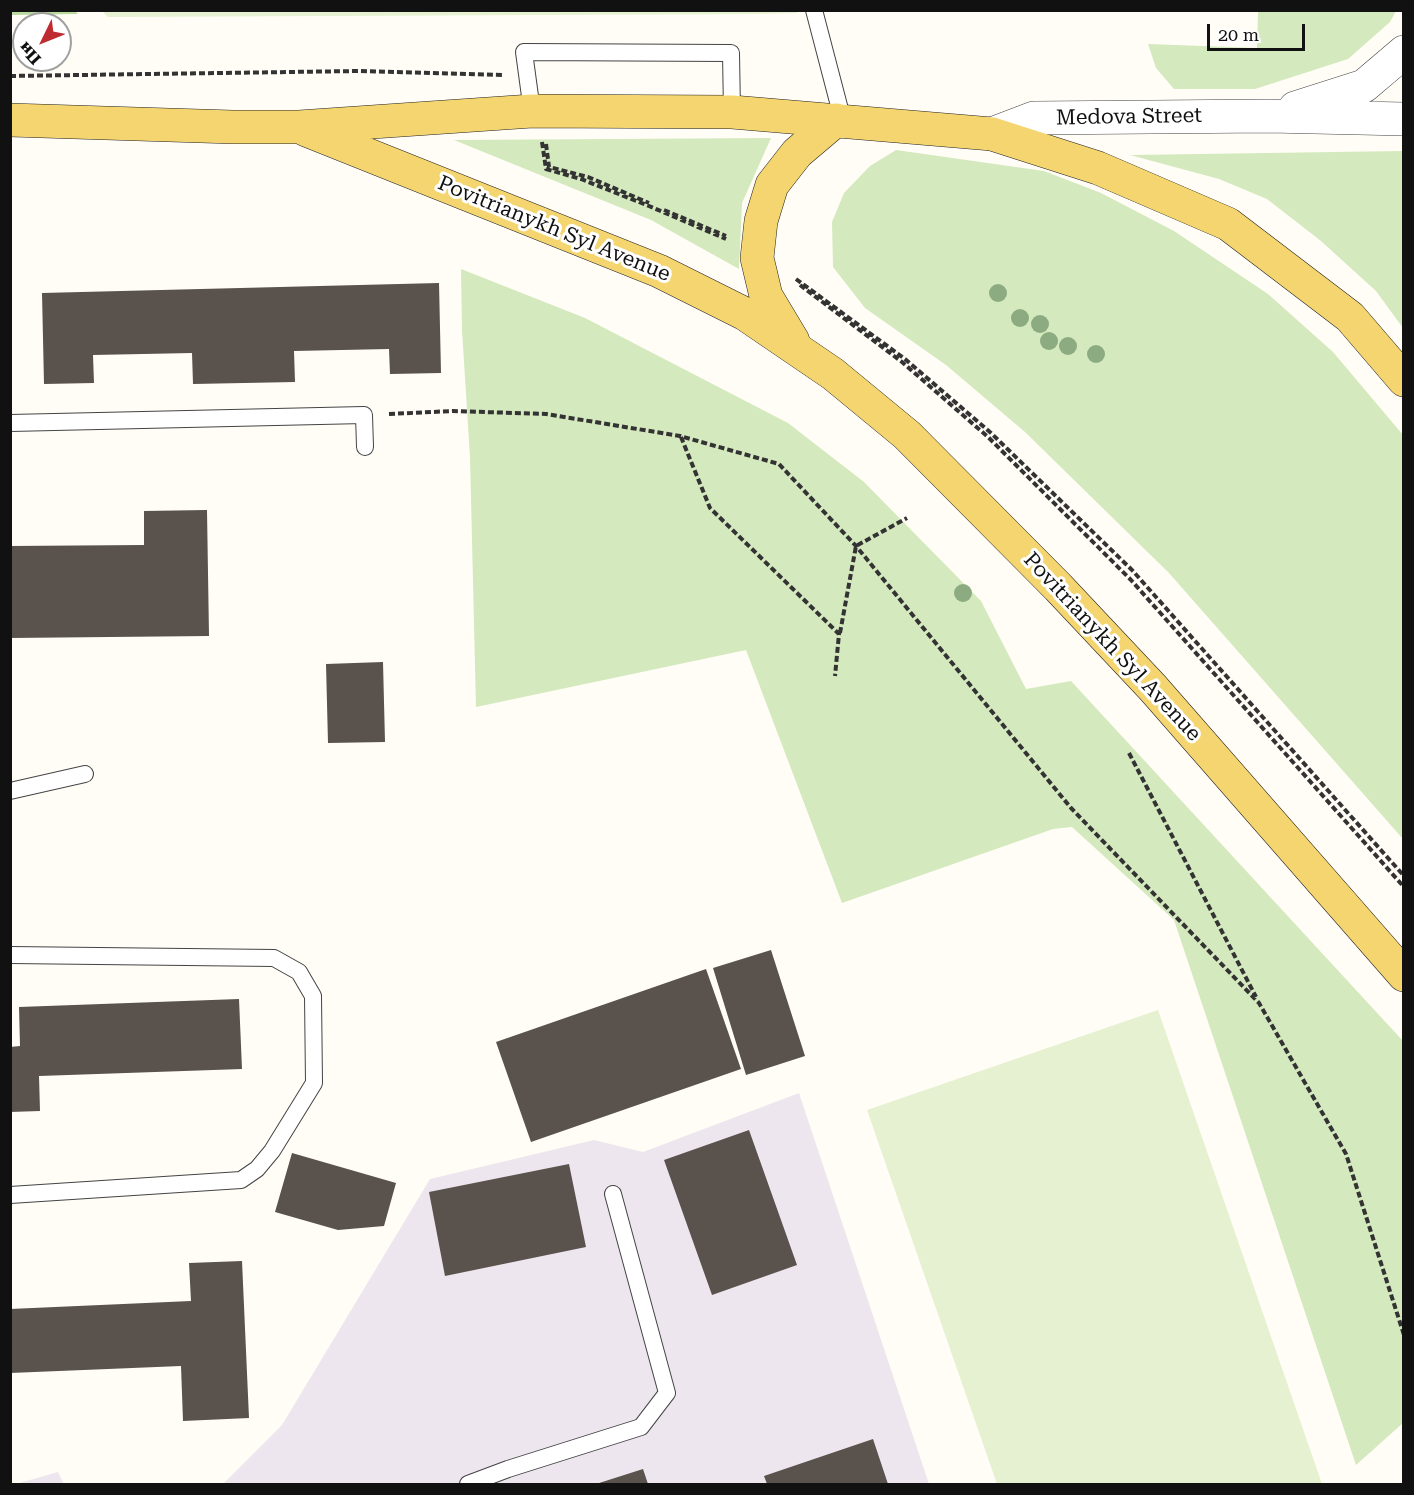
<!DOCTYPE html>
<meta charset="utf-8">
<style>
body{margin:0}
#map{position:relative;width:1414px;height:1495px;overflow:hidden;background:#fffdf5;font-family:"Roboto Serif",serif}
canvas{display:block}
.frame{position:absolute;inset:0;border:12px solid #111;pointer-events:none}
.north{position:absolute;left:12px;top:12px;width:60px;height:60px;box-sizing:border-box;background:#fff;border:2px solid #a0a0a0;border-radius:50%;rotate:227deg;font-size:16px;font-weight:700;line-height:24px;text-align:center;color:#111}
.north::after{content:'';display:block;margin:auto;width:21px;height:27px;background:#be2c31;clip-path:polygon(50% 0,100% 100%,50% 72%,0 100%)}
.scale{position:absolute;left:1207px;top:24px;width:98px;height:27px;box-sizing:border-box;border:3px solid #111;border-top:0;padding-left:8px;font-size:18px;line-height:21px;white-space:nowrap;color:#111;-webkit-text-stroke:4px #fff;paint-order:stroke}
</style>
<div id="map">
<canvas width="1414" height="1495"></canvas>
<div class="frame"></div>
<div class="north">Пн</div>
<div class="scale">20 m</div>
</div>
<script>
const context = document.querySelector('canvas').getContext('2d');
context.lineJoin = 'round';
function fill(path, color) { context.fillStyle = color; context.fill(path, 'evenodd'); }
const poly = rows => new Path2D(rows.map(r => 'M' + r).join(''));
function strokePath(path, color, width, dash) { context.strokeStyle = color; context.lineWidth = width; context.lineCap = dash ? 'butt' : 'round'; context.setLineDash(dash || []); context.stroke(path); }
function label(font, color, halo, rows, align = 'center') {
  context.font = font + ' "Roboto Serif",serif'; context.lineWidth = 6; context.setLineDash([]); context.textBaseline = 'middle'; context.strokeStyle = halo; context.fillStyle = color; for (const [text, x, y, turn = 0] of rows) {
    context.save(); context.translate(x, y); context.rotate((+turn || 0) * Math.PI / 180); context.textAlign = isNaN(turn) ? turn : align; if (halo) context.strokeText(text, 0, 0); context.fillText(text, 0, 0); context.restore();
  }
}
fill(poly([
 [799,1093,929,1484,223,1484,282,1425,430,1179,594,1140,643,1152],
 [58,1472,64,1484,16,1484]
]), '#eee6ef');
fill(poly([
 [1258,11,1258,10,1396,11,1390,22,1348,59,1255,89,1174,89,1156,68,1148,44,1257,48],
 [771,138,742,203,739,269,651,220,454,140],
 [896,150,1044,171,1101,193,1174,231,1268,294,1333,352,1403,435,1403,839,1169,573,1025,432,946,365,865,308,833,267,832,222,844,193,870,166],
 [1403,151,1403,328,1376,291,1321,241,1267,199,1219,179,1130,155],
 [461,269,585,318,788,423,864,482,981,601,1026,689,1071,681,1403,1041,1403,1423,1356,1465,1174,920,1072,827,1053,829,842,903,746,650,476,707,470,457,462,330]
]), '#d4e9be');
fill(poly([
 [10,11,75,11,78,14,11,15]
]), '#b8da9e');
fill(poly([
 [797,11,797,13,755,14,108,17,102,11],
 [1158,1010,1322,1484,997,1484,867,1110]
]), '#e5f1d0');
fill(poly([
 [439,283,441,373,390,374,389,349,294,351,295,382,193,384,192,353,93,355,94,383,44,384,42,293],
 [207,510,209,636,10,638,10,546,144,545,144,511],
 [383,662,385,742,328,743,326,664],
 [771,950,805,1056,746,1075,713,968],
 [706,969,741,1069,531,1142,496,1042],
 [239,999,242,1069,39,1076,40,1111,10,1112,10,1047,20,1046,19,1007],
 [749,1130,797,1265,712,1295,664,1160],
 [292,1153,396,1183,384,1226,338,1230,275,1212],
 [569,1164,586,1247,445,1276,429,1192],
 [242,1261,249,1418,183,1421,181,1366,10,1373,10,1309,191,1301,189,1263],
 [873,1439,888,1484,767,1484,764,1476],
 [643,1469,648,1484,596,1484]
]), '#59524d');
const lane = poly([
 [814,10,843,121],
 [532,111,524,52,731,53,732,112],
 [10,423,364,415,365,447],
 [10,791,85,774],
 [10,955,274,958,299,972,313,996,314,1083,272,1151,257,1169,241,1180,10,1195],
 [468,1484,508,1469,641,1427,667,1393,613,1194]
]);
const street = poly([
 [1295,108,1364,86,1404,52],
 [992,134,1034,118,1269,116,1404,119]
]);
const primary = poly([
 [10,120,233,127,299,127,532,111,732,112,992,134,1098,168,1228,224,1350,317,1404,380],
 [306,130,659,271,745,314,833,374,907,435,1058,587,1153,688,1404,975],
 [793,341,766,296,757,258,761,221,772,185,797,153,836,120]
]);
strokePath(lane, '#444', 18);
strokePath(street, '#444', 34);
strokePath(primary, '#222', 34);
strokePath(poly([
 [10,76,359,71,502,75],
 [542,142,546,169,581,179,649,206,726,239],
 [546,144,549,167,588,177,649,203],
 [664,210,726,236],
 [796,279,905,359,991,433,1132,570,1404,876],
 [800,285,902,362,988,437,1131,580,1404,887],
 [389,414,453,411,546,414,680,436,779,464,856,546,1071,808,1259,1003,1346,1154,1404,1335],
 [681,437,710,508,839,634,835,676],
 [840,633,856,546,907,518],
 [1129,753,1256,997]
]), '#333', 4, [6, 3]);
strokePath(lane, '#fff', 16);
strokePath(street, '#fff', 33);
strokePath(primary, '#f4d570', 33);
context.fillStyle = '#8dab81';
for (const [x, y] of [
 [998,293],
 [1020,318],
 [1040,324],
 [1049,341],
 [1068,346],
 [1096,354],
 [963,593]
]) { context.beginPath(); context.arc(x, y, 9, 0, 2 * Math.PI); context.fill(); }
label('21px', '#111', '#fff', [
 ["Medova Street",1129,117,-1],
 ["Povitrianykh Syl Avenue",554,229,22],
 ["Povitrianykh Syl Avenue",1112,647,47]
]);
</script>
